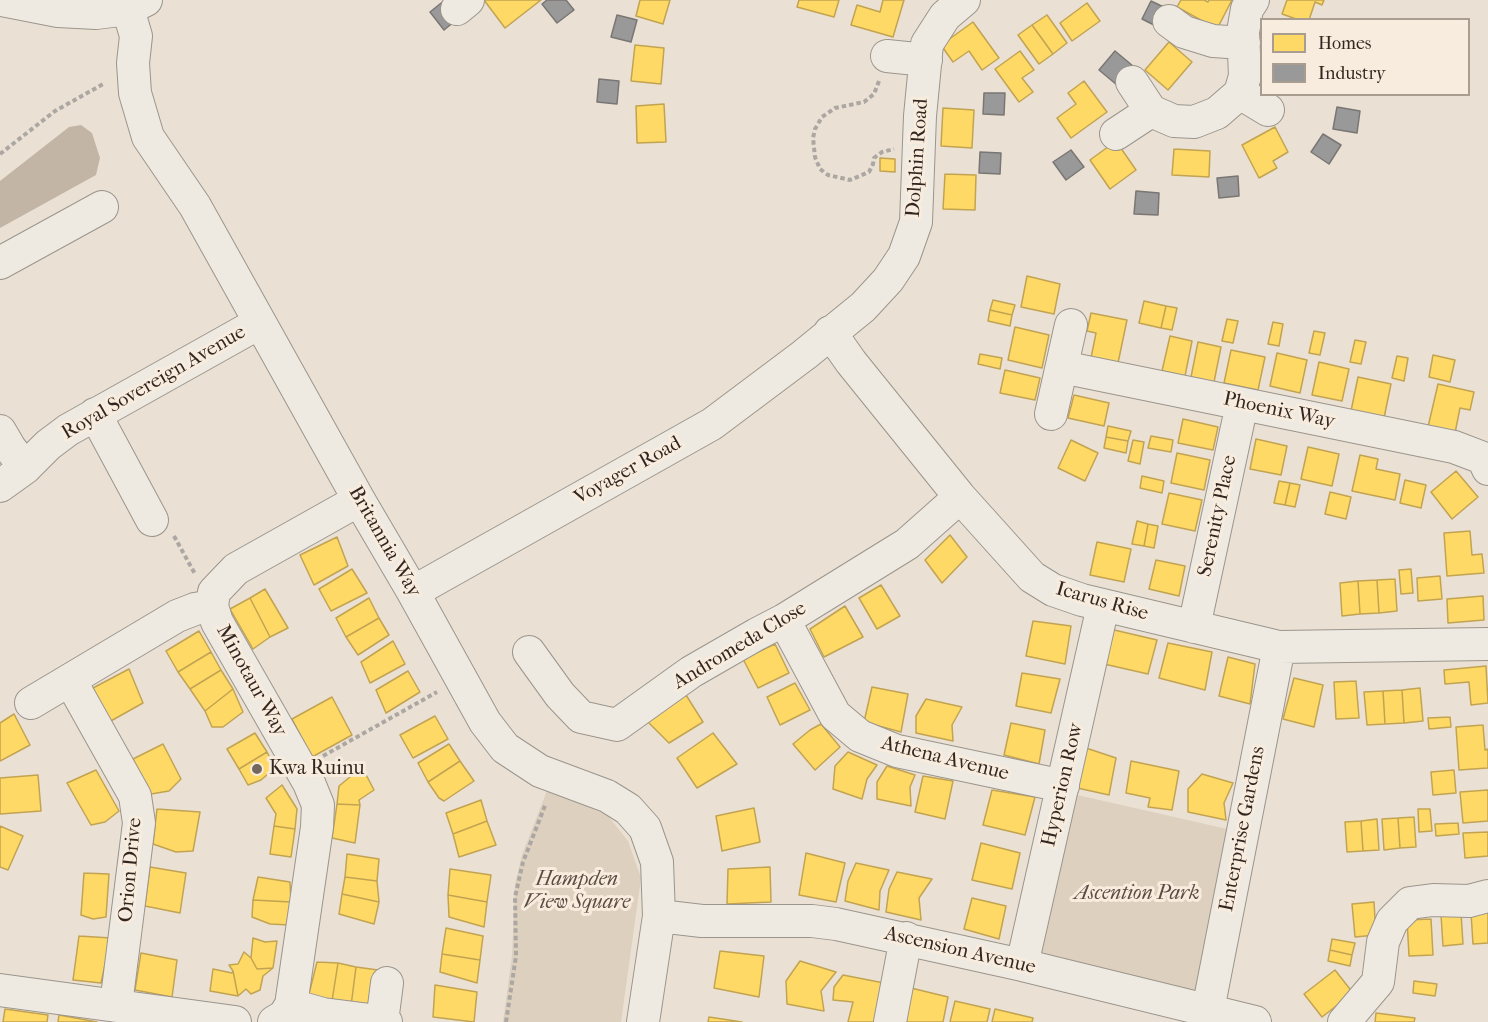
<!DOCTYPE html>
<style>
body{margin:0}
#map{position:relative;width:1488px;height:1022px;overflow:hidden;background:#eae1d4;font-family:"IM FELL French Canon",serif}
canvas{display:block}
.legend{position:absolute;left:1260px;top:18px;width:210px;height:78px;box-sizing:border-box;background:#f7ecdd;border:2px solid #a99c91;margin:0;padding:8px 10px;list-style:none;font-size:18px;color:#33251f}
.legend li{display:flex;align-items:center;gap:12px;height:30px}
.legend b{width:30px;border:2px solid #a99c91}
</style>
<div id="map">
<canvas width="1488" height="1022"></canvas>
<ul class="legend">
<li><b style="height:16px;background:#ffd966"></b>Homes</li>
<li><b style="height:16px;background:#999"></b>Industry</li>
</ul>
</div>
<script>
const context = document.querySelector('canvas').getContext('2d');
context.lineJoin = 'round';
function fill(path, color) { context.fillStyle = color; context.fill(path, 'evenodd'); }
const poly = rows => new Path2D(rows.map(r => 'M' + r).join(''));
function strokePath(path, color, width, dash) { context.strokeStyle = color; context.lineWidth = width; context.lineCap = dash ? 'butt' : 'round'; context.setLineDash(dash || []); context.stroke(path); }
function label(font, color, halo, rows, align = 'center') {
  context.font = font + ' "IM FELL French Canon",serif'; context.lineWidth = 6; context.setLineDash([]); context.textBaseline = 'middle'; context.strokeStyle = halo; context.fillStyle = color; for (const [text, x, y, turn = 0] of rows) {
    context.save(); context.translate(x, y); context.rotate((+turn || 0) * Math.PI / 180); context.textAlign = isNaN(turn) ? turn : align; if (halo) context.strokeText(text, 0, 0); context.fillText(text, 0, 0); context.restore();
  }
}
fill(poly([
 [548,788,608,816,628,841,641,878,621,1022,503,1022,512,956,515,884,522,855],
 [1073,794,1236,831,1202,996,1039,955]
]), '#ddd0bf');
fill(poly([
 [81,125,92,133,100,158,96,175,0,228,0,181,69,127]
]), '#c3b5a5');
const homes = poly([
 [484,0,541,0,505,28,484,0],
 [640,0,670,0,663,24,636,16,640,0],
 [799,0,839,0,834,17,797,7,799,0],
 [883,0,904,0,893,37,851,25,857,5,880,12,883,0],
 [1181,0,1204,0,1208,2,1209,0,1232,0,1217,29,1177,7,1181,0],
 [1287,0,1324,0,1322,5,1315,2,1309,20,1299,20,1282,14,1287,0],
 [1087,3,1100,21,1072,41,1060,23,1087,3],
 [1047,15,1067,43,1053,54,1032,25,1047,15],
 [973,22,999,58,982,70,969,51,953,62,941,45,973,22],
 [1032,25,1053,54,1039,64,1018,35,1032,25],
 [1169,42,1192,62,1168,90,1145,70,1169,42],
 [635,45,664,48,661,84,631,81,635,45],
 [1020,51,1034,70,1022,78,1033,92,1019,102,995,69,1020,51],
 [1084,81,1107,112,1071,138,1057,118,1076,104,1068,93,1084,81],
 [664,104,666,142,637,143,636,106,664,104],
 [943,108,974,110,972,148,941,146,943,108],
 [1275,127,1288,152,1273,161,1277,168,1259,178,1242,145,1275,127],
 [1116,141,1136,170,1110,189,1090,160,1116,141],
 [1174,149,1210,151,1209,177,1172,175,1174,149],
 [880,158,895,159,895,172,880,171,880,158],
 [945,174,976,175,975,210,943,209,945,174],
 [1027,276,1060,284,1054,314,1021,307,1027,276],
 [993,300,1015,305,1012,315,990,310,993,300],
 [1144,301,1166,306,1161,328,1139,323,1144,301],
 [1166,306,1177,308,1172,330,1161,328,1166,306],
 [990,310,1012,315,1010,326,988,321,990,310],
 [1091,313,1127,320,1118,363,1091,358,1096,333,1087,331,1091,313],
 [1227,319,1238,321,1233,343,1222,341,1227,319],
 [1273,322,1283,324,1279,346,1268,344,1273,322],
 [1015,327,1049,335,1042,368,1008,360,1015,327],
 [1314,331,1325,333,1320,355,1309,353,1314,331],
 [1170,336,1192,341,1185,376,1162,371,1170,336],
 [1355,340,1366,342,1361,364,1350,362,1355,340],
 [1198,342,1221,347,1214,382,1191,377,1198,342],
 [1231,350,1265,357,1258,390,1224,383,1231,350],
 [1277,353,1307,360,1300,393,1270,386,1277,353],
 [980,354,1002,358,1000,369,978,364,980,354],
 [1433,355,1455,360,1450,382,1429,377,1433,355],
 [1397,356,1408,358,1404,381,1392,378,1397,356],
 [1319,362,1349,369,1342,401,1312,395,1319,362],
 [1005,370,1040,378,1035,400,1000,393,1005,370],
 [1358,377,1391,384,1384,418,1351,411,1358,377],
 [1438,384,1474,392,1470,410,1460,408,1455,433,1428,427,1438,384],
 [1074,395,1109,403,1104,426,1068,418,1074,395],
 [1183,419,1218,427,1213,450,1178,443,1183,419],
 [1108,426,1131,431,1128,441,1106,437,1108,426],
 [1151,436,1173,440,1171,452,1148,448,1151,436],
 [1106,437,1128,441,1126,453,1104,448,1106,437],
 [1256,439,1287,446,1281,475,1250,469,1256,439],
 [1071,440,1098,453,1085,481,1058,468,1071,440],
 [1133,440,1144,442,1140,464,1128,461,1133,440],
 [1308,447,1339,454,1332,486,1301,479,1308,447],
 [1177,453,1210,460,1204,490,1171,483,1177,453],
 [1360,455,1378,459,1376,469,1400,474,1395,500,1352,491,1360,455],
 [1456,471,1478,497,1452,519,1431,492,1456,471],
 [1142,476,1164,481,1162,493,1140,488,1142,476],
 [1405,480,1426,485,1421,508,1400,503,1405,480],
 [1279,481,1290,483,1285,505,1274,503,1279,481],
 [1290,483,1300,485,1295,507,1285,505,1290,483],
 [1330,492,1351,497,1346,519,1325,514,1330,492],
 [1169,493,1202,500,1195,531,1162,524,1169,493],
 [1137,521,1148,524,1144,546,1132,544,1137,521],
 [1148,524,1158,526,1154,548,1144,546,1148,524],
 [1470,531,1472,555,1482,554,1484,573,1447,576,1444,533,1470,531],
 [950,535,967,557,942,583,925,560,950,535],
 [337,537,348,566,314,585,300,555,337,537],
 [1097,542,1131,549,1124,582,1090,575,1097,542],
 [1156,560,1185,566,1179,596,1149,589,1156,560],
 [352,569,367,593,331,611,319,589,352,569],
 [1411,569,1413,593,1401,594,1399,570,1411,569],
 [1440,576,1442,599,1418,601,1417,578,1440,576],
 [1395,579,1397,611,1379,613,1377,580,1395,579],
 [1377,580,1379,613,1360,614,1358,581,1377,580],
 [1358,581,1360,614,1342,616,1340,583,1358,581],
 [881,585,900,616,877,629,859,598,881,585],
 [265,589,288,628,270,637,250,598,265,589],
 [1483,596,1484,620,1448,623,1447,599,1483,596],
 [250,598,270,637,253,649,230,609,250,598],
 [369,598,379,618,346,637,336,618,369,598],
 [845,606,863,637,824,657,810,629,845,606],
 [379,618,389,635,358,655,346,637,379,618],
 [1033,621,1071,626,1065,664,1026,656,1033,621],
 [1110,629,1157,640,1148,674,1104,664,1110,629],
 [199,631,211,652,178,672,166,651,199,631],
 [393,641,405,664,370,683,361,662,393,641],
 [1168,643,1212,652,1205,690,1159,678,1168,643],
 [775,644,789,673,758,688,743,659,775,644],
 [211,652,221,670,190,689,178,672,211,652],
 [1228,657,1255,664,1250,704,1219,696,1228,657],
 [1486,666,1488,703,1471,705,1469,682,1445,684,1444,670,1486,666],
 [129,669,143,703,109,722,93,688,129,669],
 [221,670,233,689,205,711,190,689,221,670],
 [408,671,420,692,386,713,376,690,408,671],
 [1022,673,1060,679,1051,713,1016,706,1022,673],
 [1294,678,1323,685,1314,727,1283,719,1294,678],
 [1356,681,1359,718,1336,719,1334,682,1356,681],
 [795,683,810,710,780,725,767,697,795,683],
 [872,687,908,694,901,732,864,722,872,687],
 [1420,688,1423,721,1404,723,1402,690,1420,688],
 [233,689,243,712,223,727,212,727,205,711,233,689],
 [1402,690,1404,723,1385,724,1383,691,1402,690],
 [1383,691,1385,724,1367,725,1364,692,1383,691],
 [686,695,703,722,669,743,644,718,686,695],
 [332,697,352,735,312,757,292,719,332,697],
 [926,699,962,707,952,725,953,741,916,733,916,716,926,699],
 [14,714,30,745,0,761,0,723,14,714],
 [435,716,448,739,413,758,400,735,435,716],
 [1450,717,1451,727,1429,729,1428,718,1450,717],
 [1011,723,1045,730,1039,764,1004,755,1011,723],
 [821,724,840,747,815,770,793,744,810,730,821,724],
 [1483,725,1485,750,1488,749,1488,768,1459,770,1456,727,1483,725],
 [255,733,267,752,239,769,227,749,255,733],
 [713,733,737,764,697,788,677,758,713,733],
 [163,744,181,779,169,791,151,794,133,759,163,744],
 [449,744,460,761,428,782,418,763,449,744],
 [1083,747,1116,758,1109,795,1073,787,1083,747],
 [267,752,275,768,261,780,248,785,239,769,267,752],
 [848,752,877,765,867,779,862,799,833,789,835,766,848,752],
 [460,761,474,781,444,801,439,798,428,782,460,761],
 [1131,761,1179,771,1172,810,1148,807,1150,798,1126,793,1131,761],
 [887,766,915,775,910,787,911,806,877,799,877,782,887,766],
 [362,767,374,790,359,800,360,805,337,804,339,786,362,767],
 [96,770,119,811,105,822,91,825,67,783,96,770],
 [1454,770,1456,793,1433,795,1431,772,1454,770],
 [1202,774,1233,783,1224,803,1226,820,1188,812,1188,789,1202,774],
 [38,775,41,811,0,814,0,778,38,775],
 [923,776,953,781,945,819,915,812,923,776],
 [282,785,297,809,295,829,274,826,276,814,266,798,282,785],
 [992,790,1035,797,1025,835,983,825,992,790],
 [1488,790,1488,821,1463,823,1460,792,1488,790],
 [481,800,487,821,453,834,446,813,481,800],
 [337,804,360,805,355,843,332,838,337,804],
 [754,808,760,842,722,851,716,816,754,808],
 [157,809,200,812,193,851,176,852,153,844,157,809],
 [1418,809,1430,809,1432,831,1419,832,1418,809],
 [1414,817,1416,847,1400,848,1398,818,1414,817],
 [1398,818,1400,848,1384,850,1382,819,1398,818],
 [1377,819,1379,850,1363,851,1361,821,1377,819],
 [487,821,496,845,459,857,453,834,487,821],
 [1361,821,1363,851,1347,852,1345,822,1361,821],
 [1458,823,1459,834,1436,836,1435,824,1458,823],
 [0,826,23,836,8,870,0,867,0,826],
 [274,826,295,829,291,857,270,854,274,826],
 [1488,832,1488,856,1465,858,1463,833,1488,832],
 [981,843,1020,853,1012,889,972,880,981,843],
 [806,853,845,863,836,902,799,895,806,853],
 [347,854,379,859,377,881,345,877,347,854],
 [856,863,889,870,880,891,879,910,845,901,848,881,856,863],
 [150,867,186,873,180,913,145,906,150,867],
 [770,867,771,902,727,904,728,869,770,867],
 [450,869,491,875,487,902,448,895,450,869],
 [897,872,932,879,919,898,921,920,886,912,889,889,897,872],
 [84,873,109,874,106,917,93,919,81,915,84,873],
 [258,877,290,882,291,902,253,900,258,877],
 [345,877,377,881,379,902,342,894,345,877],
 [342,894,379,902,374,924,339,914,342,894],
 [448,895,487,902,484,927,449,917,448,895],
 [972,898,1006,906,999,939,964,929,972,898],
 [253,900,291,902,290,925,270,924,252,917,253,900],
 [1374,902,1376,935,1355,937,1352,904,1374,902],
 [1488,911,1488,943,1473,944,1471,913,1488,911],
 [1461,913,1463,944,1443,946,1441,915,1461,913],
 [1431,919,1433,955,1409,956,1407,920,1431,919],
 [446,928,483,936,480,960,442,954,446,928],
 [79,936,111,938,101,983,73,980,79,936],
 [253,938,265,942,277,941,273,968,257,969,251,958,253,938],
 [1332,939,1355,943,1352,955,1330,950,1332,939],
 [1330,950,1352,955,1350,966,1328,961,1330,950],
 [720,951,764,956,759,997,714,988,720,951],
 [244,952,251,958,257,969,273,968,263,976,260,990,251,994,246,989,238,996,233,971,229,965,238,964,244,952],
 [141,953,177,960,172,997,135,990,141,953],
 [442,954,480,960,477,983,440,972,442,954],
 [800,961,836,972,821,991,824,1011,787,1004,786,981,800,961],
 [317,962,338,963,332,1001,308,998,317,962],
 [338,963,356,967,351,1006,332,1001,338,963],
 [356,967,378,970,374,1009,351,1006,356,967],
 [213,969,232,973,233,971,238,996,210,991,213,969],
 [1335,970,1353,993,1322,1017,1304,994,1335,970],
 [843,975,884,983,874,1022,848,1022,853,1002,833,1000,834,987,843,975],
 [1414,981,1437,984,1435,996,1413,993,1414,981],
 [435,985,477,992,474,1022,433,1017,435,985],
 [911,988,948,997,943,1022,904,1022,911,988],
 [955,1001,990,1009,987,1022,950,1022,955,1001],
 [5,1009,48,1015,47,1022,3,1022,5,1009],
 [995,1009,1033,1018,1032,1022,992,1022,995,1009],
 [1376,1013,1415,1018,1414,1022,1375,1022,1376,1013],
 [59,1015,97,1022,58,1022,59,1015],
 [709,1017,742,1022,708,1022,709,1017]
]);
fill(homes, '#ffd966');
strokePath(homes, '#c2a351', 1.5);
const industry = poly([
 [445,0,460,17,444,30,430,12,445,0],
 [547,0,566,0,574,10,557,23,542,4,547,0],
 [1151,1,1172,11,1162,29,1142,19,1151,1],
 [617,15,637,20,631,42,611,37,617,15],
 [1115,51,1133,66,1117,85,1099,70,1115,51],
 [599,79,619,81,617,104,597,102,599,79],
 [984,93,1005,93,1004,115,983,114,984,93],
 [1337,107,1360,111,1357,133,1333,129,1337,107],
 [1323,134,1341,145,1329,164,1311,152,1323,134],
 [1071,150,1084,167,1066,180,1053,162,1071,150],
 [980,152,1001,153,1000,174,979,173,980,152],
 [1238,176,1239,196,1219,198,1217,178,1238,176],
 [1136,191,1159,193,1158,215,1134,214,1136,191]
]);
fill(industry, '#999');
strokePath(industry, '#7a7674', 1.5);
const minor = poly([
 [2,0,58,11,96,13,128,9,146,0],
 [128,9,136,36,133,63,135,93,148,137,195,206,359,500,413,592,485,722,505,748,540,771,607,796,628,809,645,828,657,862,659,916,643,1022],
 [457,9,468,0],
 [1169,21,1184,32,1213,41,1244,43],
 [887,56,926,60],
 [1132,82,1151,111,1174,121,1194,122,1217,113,1240,93,1245,76,1243,32,1247,9,1253,0],
 [1240,93,1268,110],
 [1116,134,1151,111],
 [0,263,102,207],
 [830,332,851,362,960,497,1032,577,1053,590,1082,600,1279,647,1488,644],
 [1062,367,1454,447,1483,458,1488,469],
 [95,414,152,520],
 [1051,414,1071,325],
 [0,431,10,448,25,468],
 [0,486,25,468,48,445,68,430,259,323],
 [413,592,712,424,804,355,863,307,888,280,904,256,916,222,920,116,927,44,945,16,964,0],
 [784,620,835,715,860,736,897,751,1063,786],
 [1194,627,1242,404],
 [529,652,560,695,581,717,617,725,691,672,757,634,784,620,907,544,960,497],
 [70,680,135,796,139,823,116,1005],
 [31,703,177,616,195,609,212,606],
 [659,916,702,921,812,921,836,924,1022,965,1255,1022],
 [1022,965,1103,606],
 [0,990,235,1022],
 [291,1005,323,1014,386,1022],
 [1208,1010,1279,647],
 [274,1022,284,1016,291,1005,317,827,318,805,309,783,217,622,212,606,214,592,236,569,359,500],
 [382,1022,387,983],
 [890,1022,906,938],
 [1344,1022,1378,982,1383,942,1392,921,1410,903,1433,900,1469,901,1488,896]
]);
strokePath(minor, '#9b958c', 34);
strokePath(poly([
 [879,81,874,94,864,102,835,108,822,117,815,129,813,138,815,157,820,169,828,175,850,180,869,172,873,164,874,158,882,152,894,149],
 [0,154,55,111,105,83],
 [174,536,195,574],
 [323,756,437,692],
 [506,1022,516,956,515,897,523,862,546,803]
]), '#aca7a2', 4, [4.5, 3]);
strokePath(minor, '#eeeae2', 32);
for (const [x, y, r, color] of [
 [257,769,6,"#73675e"]
]) { const dot = new Path2D(); dot.arc(x, y, r, 0, 2 * Math.PI); context.fillStyle = color; context.fill(dot); strokePath(dot, '#f7ecdd', 2); }
label('20px', '#33251f', '#f7ecdd', [
 ["Dolphin Road",918,158,-86],
 ["Royal Sovereign Avenue",154,383,-30],
 ["Phoenix Way",1279,411,12],
 ["Voyager Road",628,471,-29],
 ["Serenity Place",1218,516,-78],
 ["Britannia Way",384,542,60],
 ["Icarus Rise",1102,602,16],
 ["Andromeda Close",740,646,-31],
 ["Minotaur Way",251,681,61],
 ["Athena Avenue",945,759,14],
 ["Hyperion Row",1063,785,-77],
 ["Enterprise Gardens",1243,829,-79],
 ["Orion Drive",131,870,-85],
 ["Ascension Avenue",960,951,13]
]);
label('20px', '#33251f', '#f7ecdd', [
 ["Kwa Ruinu",269,769]
], 'left');
label('italic 20px', '#5b4c43', '#f7ecdd', [
 ["Hampden",577,880],
 ["View Square",577,903],
 ["Ascention Park",1137,894]
]);
</script>
